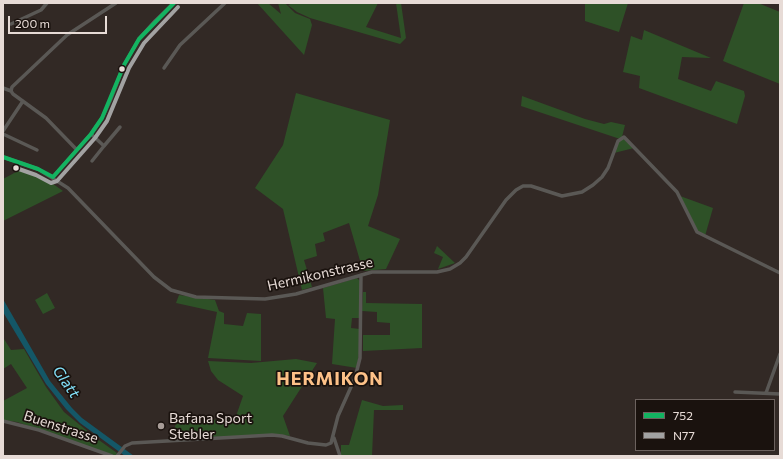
<!DOCTYPE html>
<style>
body{margin:0}
#map{position:relative;width:783px;height:459px;overflow:hidden;background:#322925;font-family:Commissioner,sans-serif}
canvas{display:block}
.frame{position:absolute;inset:0;border:4px solid #e7dbd6;pointer-events:none}
.legend{position:absolute;left:635px;top:399px;width:140px;height:52px;box-sizing:border-box;background:#1a120e;border:1px solid #6c625e;margin:0;padding:5px 7px;list-style:none;font-size:12px;color:#e7dbd6}
.legend li{display:flex;align-items:center;gap:8px;height:20px}
.legend b{width:20px;border:1px solid #6c625e}
.scale{position:absolute;left:8px;top:16px;width:99px;height:18px;box-sizing:border-box;border:2px solid #e7dbd6;border-top:0;padding-left:5px;font-size:12px;line-height:14px;white-space:nowrap;color:#e7dbd6;-webkit-text-stroke:3px #1a120e;paint-order:stroke}
</style>
<div id="map">
<canvas width="783" height="459"></canvas>
<div class="frame"></div>
<ul class="legend">
<li><b style="height:5px;background:#13b361"></b>752</li>
<li><b style="height:5px;background:#a2a2a2"></b>N77</li>
</ul>
<div class="scale">200 m</div>
</div>
<script>
const context = document.querySelector('canvas').getContext('2d');
context.lineJoin = 'round';
function fill(path, color) { context.fillStyle = color; context.fill(path, 'evenodd'); }
const poly = rows => new Path2D(rows.map(r => 'M' + r).join(''));
function strokePath(path, color, width, dash) { context.strokeStyle = color; context.lineWidth = width; context.lineCap = dash ? 'butt' : 'round'; context.setLineDash(dash || []); context.stroke(path); }
function label(font, color, halo, rows, align = 'center') {
  context.font = font + ' Commissioner,sans-serif'; context.lineWidth = 3.5; context.setLineDash([]); context.textBaseline = 'middle'; context.strokeStyle = halo; context.fillStyle = color; for (const [text, x, y, turn = 0] of rows) {
    context.save(); context.translate(x, y); context.rotate((+turn || 0) * Math.PI / 180); context.textAlign = isNaN(turn) ? turn : align; if (halo) context.strokeText(text, 0, 0); context.fillText(text, 0, 0); context.restore();
  }
}
fill(poly([
 [257,3,268,3,281,14,278,3,285,3,295,13,310,19,312,25,304,55],
 [293,3,378,3,366,27,401,38,396,3,401,3,406,38,400,44,310,18,297,12,288,5],
 [585,3,592,4,628,3,619,32,585,21],
 [744,3,758,3,780,12,780,84,723,61],
 [644,30,711,58,682,57,678,79,711,91,716,81,744,91,745,96,737,124,639,88,640,76,623,72,631,36,642,40],
 [296,93,390,120,378,195,368,226,400,239,386,269,363,271,349,223,323,233,325,241,315,244,317,256,304,260,312,287,302,290,283,209,255,188,283,145],
 [522,96,585,119,604,124,611,122,625,125,622,137,634,148,614,153,620,139,521,106],
 [18,167,49,181,63,191,3,221,3,179,16,172],
 [680,196,713,208,705,236,697,232],
 [437,246,455,263,438,269,443,257,434,253],
 [357,278,360,281,360,318,352,318,351,328,360,329,360,347,357,368,332,364,335,319,326,318,323,288],
 [363,292,366,292,366,303,422,304,422,348,363,351,363,335,390,335,390,323,377,322,377,312,362,311],
 [47,293,55,308,43,314,35,300],
 [179,295,215,300,219,311,224,313,224,324,243,326,247,313,261,314,261,361,208,358,217,312,176,303],
 [4,339,11,350,24,349,46,387,64,412,96,438,117,453,116,456,17,422,3,420,3,401,27,388,11,364,3,369],
 [296,359,317,363,283,416,290,436,277,434,170,440,177,421,235,419,243,396,218,380,211,371,208,361,251,363],
 [362,400,383,406,403,405,403,410,374,410,372,456,341,456,341,445,349,445]
]), '#2e5127');
fill(poly([
 [3,299,50,381,72,408,82,418,134,456,125,456,80,423,66,409,46,384,3,312]
]), '#145767');
strokePath(poly([
 [11,24,41,10,47,3],
 [164,68,180,45,225,3],
 [3,88,11,91,13,94,46,118,77,150],
 [11,91,12,87,67,35,116,3],
 [3,131,23,101],
 [3,134,37,150],
 [91,134,104,146,92,161],
 [104,146,120,127],
 [3,157,38,169,68,188,154,277,171,290,196,297,265,299,296,294,372,272,437,272,450,269,460,263,466,257,506,200,516,190,523,186,531,186,562,196,582,192,593,185,602,177,608,168,618,141,624,137,677,192,697,232,780,273],
 [53,177,91,134,102,118,110,101,124,65,139,39,155,21,174,3],
 [735,392,780,394],
 [766,393,780,354],
 [3,421,39,430,112,456],
 [334,438,340,456],
 [117,456,125,446,132,443,272,435,282,436,308,443,326,445,331,443,338,416,355,378,360,358,361,275]
]), '#5a5855', 3.5);
strokePath(poly([
 [3,157,38,169,53,177],
 [53,177,91,134,102,118,124,65,139,39,174,3]
]), '#13b361', 4);
strokePath(poly([
 [16,168,36,175,51,183,57,181,95,138,107,121,129,68,144,43,178,7]
]), '#a2a2a2', 4);
for (const [x, y, r, color] of [
 [122,69,3.5,"#e7dbd6"],
 [16,168,3.5,"#e7dbd6"],
 [161,426,4,"#a89d98"]
]) { const dot = new Path2D(); dot.arc(x, y, r, 0, 2 * Math.PI); context.fillStyle = color; context.fill(dot); strokePath(dot, '#1a120e', 1.5); }
label('14px', '#e7dbd6', '#1a120e', [
 ["Hermikonstrasse",320,274,-13],
 ["Buenstrasse",61,427,18]
]);
label('14px', '#e7dbd6', '#1a120e', [
 ["Bafana Sport",169,418],
 ["Stebler",169,434]
], 'left');
label('italic 15px', '#84e4fd', '#1a120e', [
 ["Glatt",66,382,55]
]);
context.letterSpacing = '1px';
label('bold 18px', '#fdc188', '#1a120e', [
 ["HERMIKON",330,379]
]);
context.letterSpacing = '0px';
</script>
